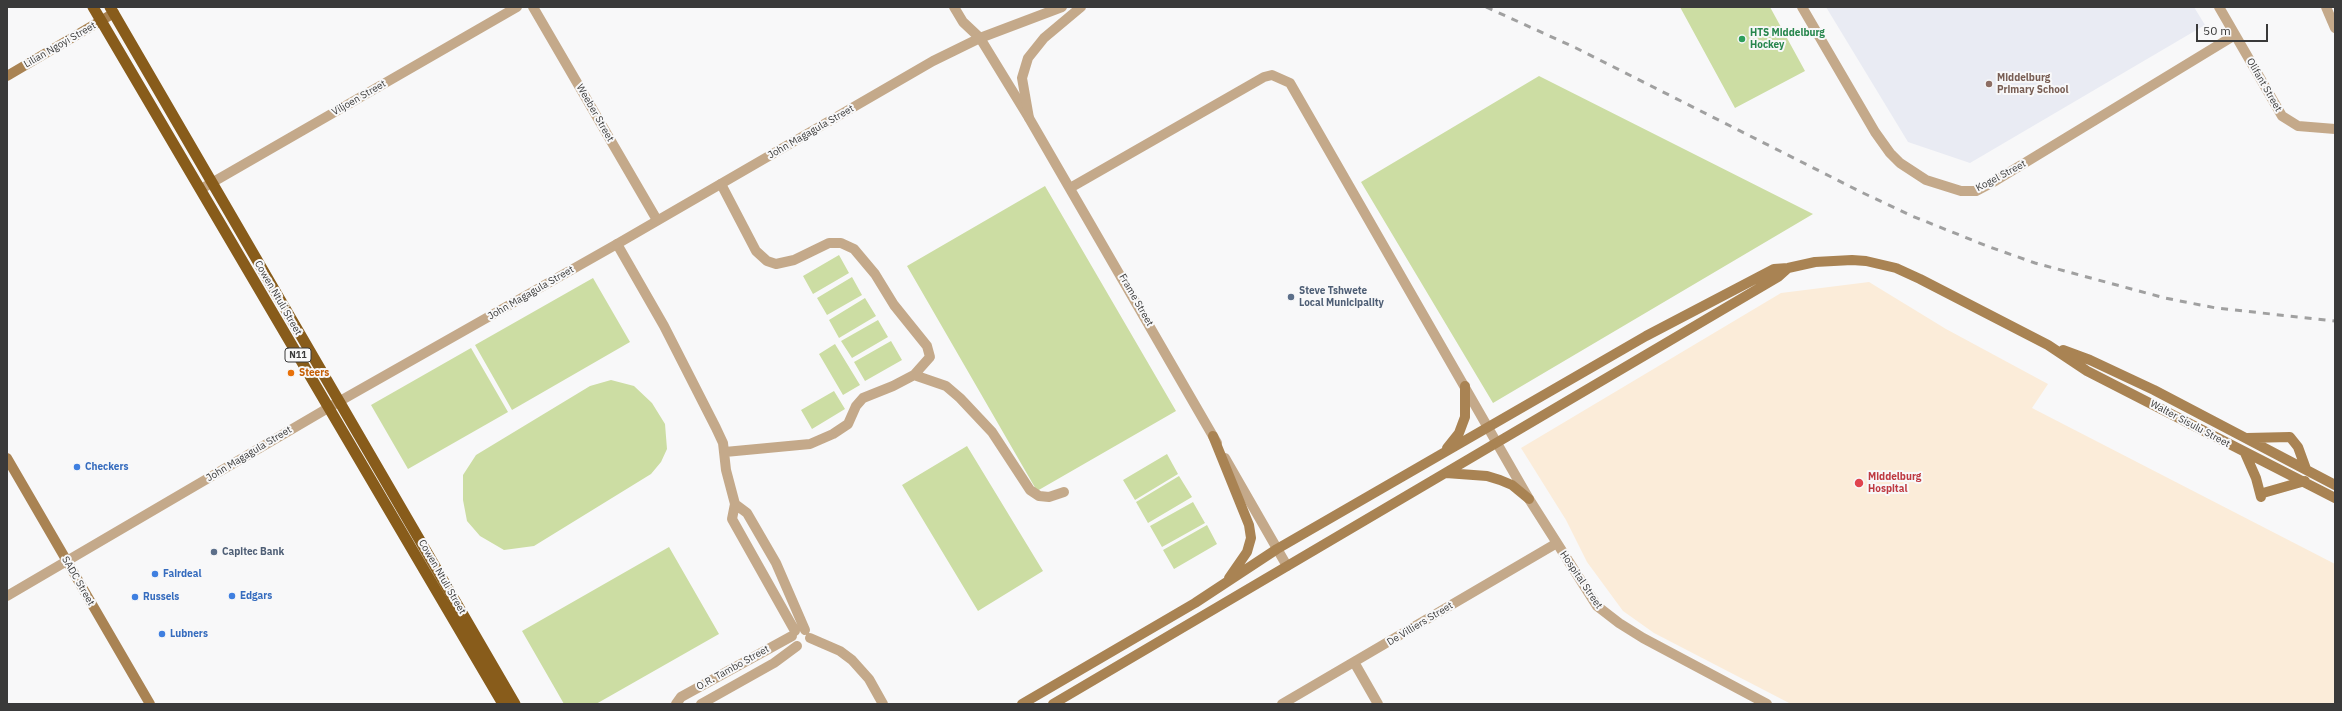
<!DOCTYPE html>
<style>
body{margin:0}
#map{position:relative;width:2342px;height:711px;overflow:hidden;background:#f8f8f9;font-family:"IBM Plex Sans",sans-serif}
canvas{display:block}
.frame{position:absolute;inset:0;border:8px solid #3a3a3a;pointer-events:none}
.scale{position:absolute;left:2196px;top:24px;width:72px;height:18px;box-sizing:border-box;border:2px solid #3a3a3a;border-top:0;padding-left:5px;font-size:12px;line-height:14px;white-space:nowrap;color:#3a3a3a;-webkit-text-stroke:3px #f8f8f9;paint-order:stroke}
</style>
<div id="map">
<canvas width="2342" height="711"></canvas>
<div class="frame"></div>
<div class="scale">50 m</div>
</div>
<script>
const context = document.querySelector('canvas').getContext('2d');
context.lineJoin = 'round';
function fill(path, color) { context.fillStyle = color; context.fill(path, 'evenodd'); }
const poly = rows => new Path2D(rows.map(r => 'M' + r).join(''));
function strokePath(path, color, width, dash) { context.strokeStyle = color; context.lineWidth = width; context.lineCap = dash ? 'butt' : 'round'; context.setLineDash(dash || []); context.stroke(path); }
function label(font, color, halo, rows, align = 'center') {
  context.font = font + ' "IBM Plex Sans",sans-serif'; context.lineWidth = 4; context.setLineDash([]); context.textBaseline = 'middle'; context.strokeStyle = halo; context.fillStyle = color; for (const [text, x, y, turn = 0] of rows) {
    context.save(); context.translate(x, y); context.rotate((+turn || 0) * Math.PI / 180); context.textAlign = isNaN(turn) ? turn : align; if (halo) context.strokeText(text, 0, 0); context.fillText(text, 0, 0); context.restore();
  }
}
fill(poly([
 [1826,7,2194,7,2205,25,1970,163,1908,142]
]), '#e9ebf3');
fill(poly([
 [1869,282,1946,329,2048,384,2032,408,2335,564,2335,704,1791,704,1654,633,1623,611,1587,562,1566,520,1521,448,1781,293]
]), '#fbecd9');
fill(poly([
 [1680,7,1770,7,1805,71,1735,108],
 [1539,76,1813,214,1493,403,1361,182],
 [1045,186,1176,411,1037,491,907,266],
 [839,255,849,273,813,294,803,276],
 [852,277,862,295,827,315,817,298],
 [593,278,630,342,512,410,475,345],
 [865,298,876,316,839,338,829,320],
 [878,320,888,337,852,358,841,341],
 [891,341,902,360,865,381,854,362],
 [835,344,860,385,843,395,819,354],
 [471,348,508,412,408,469,371,405],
 [611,380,634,386,652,403,665,424,667,449,661,462,651,474,534,546,504,550,480,536,467,521,463,500,463,475,476,455,590,386],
 [834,391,845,409,812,429,801,410],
 [967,446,1043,571,978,611,902,485],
 [1167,454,1178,474,1135,500,1123,480],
 [1179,476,1192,497,1148,523,1136,502],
 [1193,502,1205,523,1162,547,1150,526],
 [1207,525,1217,544,1174,569,1163,550],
 [669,547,719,634,596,704,564,704,522,631]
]), '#ccdda3');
strokePath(poly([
 [533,7,657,220],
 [954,7,963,22,980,38,1029,118,1217,443],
 [1802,7,1875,132,1890,153,1900,163,1926,180,1961,191,1976,191,1995,181,2235,35],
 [2219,7,2282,116,2298,126,2335,129],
 [2326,7,2335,28],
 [721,184,756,251,767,261,776,264,794,260,829,243,841,243,854,249,875,274,894,305,927,346,930,357,914,375,893,386,863,398,856,406,848,424,833,434,810,444,725,452],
 [1070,188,1264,77,1272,75,1290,83,1529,499,1597,606,1619,623,1643,638,1767,704],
 [201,189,517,7],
 [617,244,664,326,716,428,723,443,726,470,735,504,747,513,776,563,805,630],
 [914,375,946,386,960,398,992,432,1030,490,1039,496,1049,497,1064,492],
 [1225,458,1287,566],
 [735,504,732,519,795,631],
 [810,638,840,651,852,660,869,679,883,704],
 [1354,662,1378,704],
 [676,704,681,697,792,636],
 [701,704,774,663,797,646],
 [1282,704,1557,543]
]), '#c4a98a', 10);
strokePath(poly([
 [1029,118,1022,78,1028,58,1044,38,1081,7],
 [7,596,340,401,617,244,933,61,980,38,1062,7]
]), '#c4a98a', 10);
strokePath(poly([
 [7,76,114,13],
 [2063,350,2090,360,2154,390,2335,485],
 [1213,436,1249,525,1251,538,1247,552,1229,578],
 [2247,438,2290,437,2298,447,2306,469],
 [1447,448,1459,433,1465,417,1465,386],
 [2245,453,2256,478,2261,497],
 [7,458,150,704],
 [1446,473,1487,476,1500,480,1512,485,1529,499],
 [2263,493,2305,481],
 [1022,704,1195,603,1277,549,1646,336,1774,269,1788,268,1815,262,1852,260,1866,261,1896,268,1920,279,2048,345,2087,371,2335,498],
 [1053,704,1778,277,1788,268]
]), '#a98353', 10);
strokePath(poly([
 [93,7,503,704],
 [110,7,515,704]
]), '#885c1b', 11);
strokePath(poly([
 [1486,7,1576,48,1861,192,1912,216,1987,246,2035,263,2165,298,2216,308,2335,321]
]), '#a0a0a0', 3, [7, 7]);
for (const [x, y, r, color] of [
 [1742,39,4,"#2e9e5b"],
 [1989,84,4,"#8d6e63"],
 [1291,297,4,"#5c6f8a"],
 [291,373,4,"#e8710a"],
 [77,467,4,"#3f7fe0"],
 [1859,483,5,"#e0444e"],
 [214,552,4,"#5c6f8a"],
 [155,574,4,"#3f7fe0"],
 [232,596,4,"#3f7fe0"],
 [135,597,4,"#3f7fe0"],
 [162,634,4,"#3f7fe0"]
]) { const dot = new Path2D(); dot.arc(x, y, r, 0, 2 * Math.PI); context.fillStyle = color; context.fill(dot); strokePath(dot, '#f8f8f9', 1.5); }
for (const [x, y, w] of [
 [298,355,26]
]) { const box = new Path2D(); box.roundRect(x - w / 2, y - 7, w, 14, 3); context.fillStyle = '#f8f8f9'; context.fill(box); strokePath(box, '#3a3a3a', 1); }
label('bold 9px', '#3a3a3a', null, [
 ["N11",298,355]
]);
label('bold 10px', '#27864d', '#f8f8f9', [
 ["HTS Middelburg",1750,33],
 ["Hockey",1750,45]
], 'left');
label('10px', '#3a3a3a', '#f8f8f9', [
 ["Lilian Ngoyi Street",60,45,-30],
 ["Olifant Street",2264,85,60],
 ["Viljoen Street",359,98,-30],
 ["Weeber Street",595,113,60],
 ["John Magagula Street",811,132,-30],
 ["Kogel Street",2001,176,-28],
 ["John Magagula Street",531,293,-30],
 ["Cowen Ntuli Street",278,298,60],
 ["Frame Street",1136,300,60],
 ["Walter Sisulu Street",2190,424,28],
 ["John Magagula Street",249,454,-31],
 ["Cowen Ntuli Street",442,577,60],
 ["Hospital Street",1581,580,56],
 ["SADC Street",78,581,60],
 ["De Villiers Street",1420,624,-31],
 ["O.R. Tambo Street",733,668,-29]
]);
label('bold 10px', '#785e54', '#f8f8f9', [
 ["Middelburg",1997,78],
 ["Primary School",1997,90]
], 'left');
label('bold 10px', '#4e5e75', '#f8f8f9', [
 ["Steve Tshwete",1299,291],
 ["Local Municipality",1299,303],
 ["Capitec Bank",222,552]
], 'left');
label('bold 10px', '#c56008', '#f8f8f9', [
 ["Steers",299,373]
], 'left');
label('bold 10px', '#366cbe', '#f8f8f9', [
 ["Checkers",85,467],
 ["Fairdeal",163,574],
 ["Edgars",240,596],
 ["Russels",143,597],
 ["Lubners",170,634]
], 'left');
label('bold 10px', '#be3a42', '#f8f8f9', [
 ["Middelburg",1868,477],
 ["Hospital",1868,489]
], 'left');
</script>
